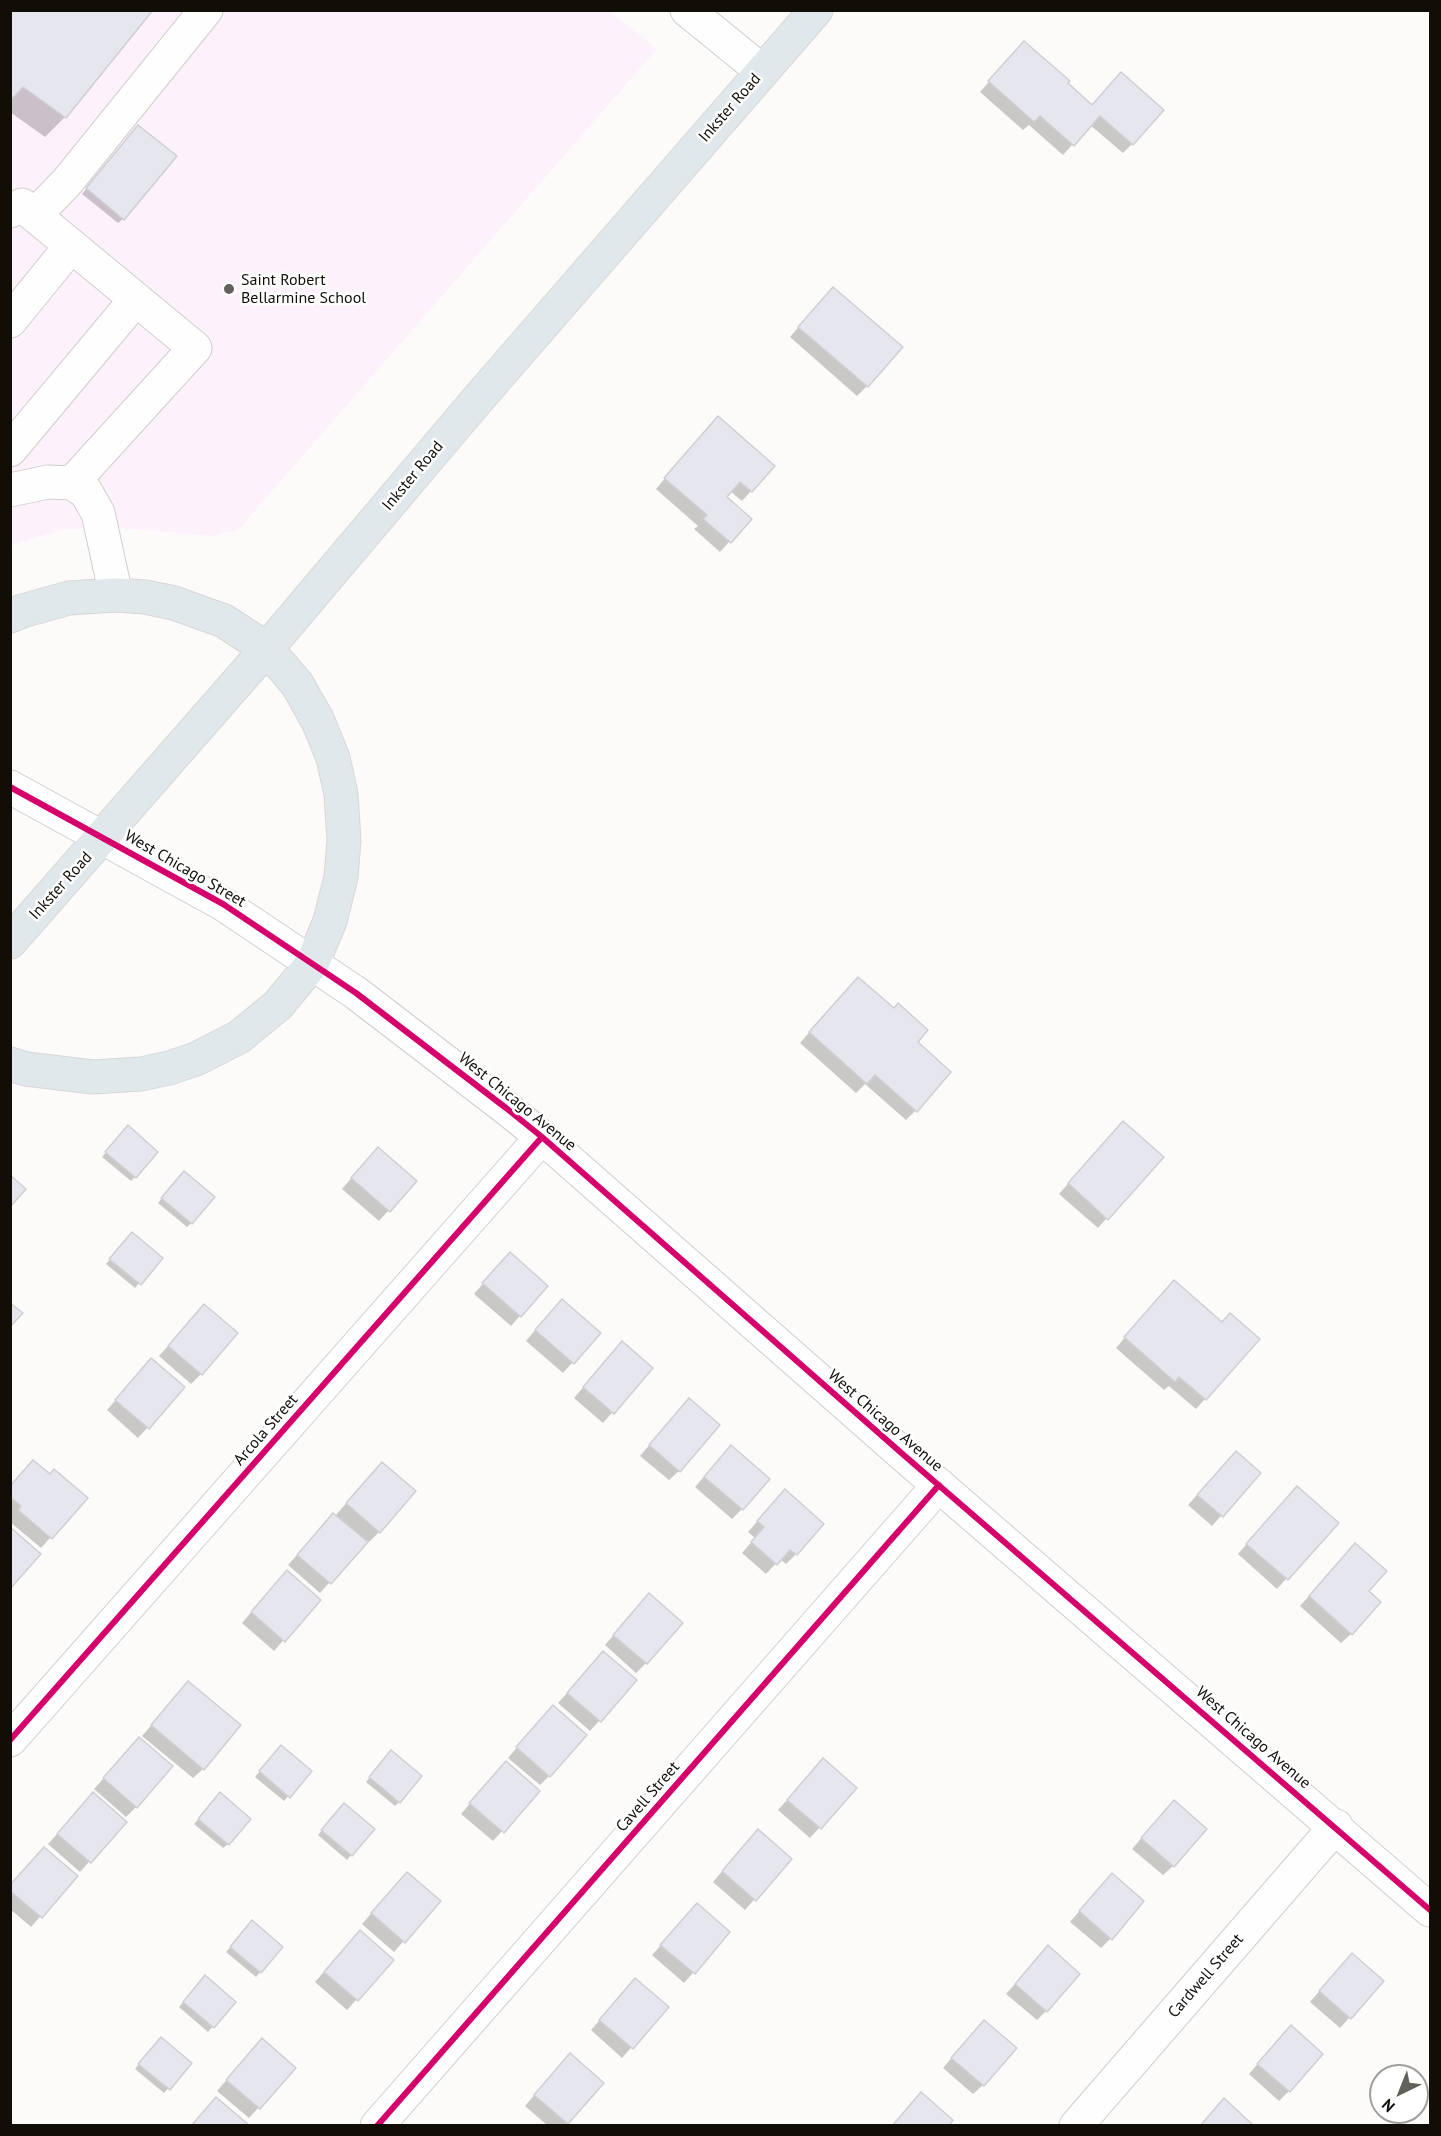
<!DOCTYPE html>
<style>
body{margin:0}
#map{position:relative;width:1441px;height:2136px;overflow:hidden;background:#fcfbf9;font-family:"PT Sans",sans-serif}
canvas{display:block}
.frame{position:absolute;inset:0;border:12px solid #110e08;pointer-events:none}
.north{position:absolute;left:1369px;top:2064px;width:60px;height:60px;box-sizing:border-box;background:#fff;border:2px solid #a09f9c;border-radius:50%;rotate:223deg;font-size:16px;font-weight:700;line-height:24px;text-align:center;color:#110e08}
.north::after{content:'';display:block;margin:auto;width:21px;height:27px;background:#63615c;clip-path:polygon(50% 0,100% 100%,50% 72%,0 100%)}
</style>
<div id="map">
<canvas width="1441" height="2136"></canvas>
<div class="frame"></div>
<div class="north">N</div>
</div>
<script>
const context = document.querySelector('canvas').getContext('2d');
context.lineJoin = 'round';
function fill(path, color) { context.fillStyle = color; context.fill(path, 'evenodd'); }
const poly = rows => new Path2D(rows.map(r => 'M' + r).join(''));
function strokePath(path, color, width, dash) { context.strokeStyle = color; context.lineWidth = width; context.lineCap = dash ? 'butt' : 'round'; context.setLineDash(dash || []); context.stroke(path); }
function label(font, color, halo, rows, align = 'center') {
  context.font = font + ' "PT Sans",sans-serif'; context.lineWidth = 5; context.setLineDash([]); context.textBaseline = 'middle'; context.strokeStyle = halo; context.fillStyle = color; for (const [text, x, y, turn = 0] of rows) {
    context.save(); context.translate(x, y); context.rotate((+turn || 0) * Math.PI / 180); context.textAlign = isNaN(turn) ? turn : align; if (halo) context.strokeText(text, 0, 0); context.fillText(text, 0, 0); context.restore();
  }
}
fill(poly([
 [11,11,609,11,657,49,239,529,212,536,116,528,65,529,11,545]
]), '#fdf2fb');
fill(poly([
 [10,10,65,117,45,137,10,112],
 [1014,53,1066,83,1132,144,1123,153,1090,125,1063,155,1029,125,1023,130,980,92],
 [134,131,123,219,118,223,82,194],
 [823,299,867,386,857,396,790,337],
 [708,428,751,491,742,501,730,491,725,497,750,519,720,552,694,529,698,526,656,489],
 [848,988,916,1043,915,1111,906,1120,865,1084,856,1093,800,1043],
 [123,1132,135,1177,131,1181,102,1157],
 [1113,1132,1107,1218,1098,1228,1059,1194],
 [368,1159,415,1181,379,1221,342,1189],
 [179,1177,191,1223,187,1227,158,1203],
 [128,1239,160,1258,135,1288,106,1264],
 [500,1264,546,1286,511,1326,474,1294],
 [1164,1292,1222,1323,1205,1399,1196,1409,1169,1386,1164,1390,1116,1348],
 [552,1310,599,1333,563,1373,526,1341],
 [195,1316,201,1374,191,1384,159,1356],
 [613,1353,651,1368,603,1423,574,1398],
 [142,1370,183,1388,138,1438,107,1410],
 [679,1410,679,1471,669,1480,640,1456],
 [721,1457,742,1509,732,1519,695,1487],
 [1226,1463,1259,1473,1212,1526,1188,1505],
 [373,1473,379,1532,369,1542,367,1540,320,1593,288,1565,324,1525,335,1516],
 [50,1476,86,1498,41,1548,10,1522,12,1517,10,1516,10,1487],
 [1287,1498,1336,1523,1277,1589,1238,1554],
 [775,1501,796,1554,786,1564,780,1559,766,1574,742,1553,755,1538,748,1532],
 [1346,1555,1367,1591,1351,1634,1341,1643,1300,1606],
 [277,1582,319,1600,274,1651,242,1623],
 [640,1605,646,1663,636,1673,605,1645],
 [603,1653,635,1681,590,1731,558,1703],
 [179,1693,203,1769,193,1778,142,1736],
 [543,1717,549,1776,540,1785,508,1758],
 [130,1749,136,1807,126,1817,94,1789],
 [276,1751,310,1771,284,1801,255,1777],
 [387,1756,399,1802,395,1806,366,1782],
 [814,1770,855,1788,810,1838,778,1810],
 [496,1773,538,1791,493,1841,461,1814],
 [216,1799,228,1844,223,1848,194,1824],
 [84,1804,125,1822,80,1872,48,1844],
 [339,1810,351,1855,347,1860,318,1835],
 [1164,1812,1173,1866,1163,1875,1132,1849],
 [748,1841,790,1859,745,1910,713,1882],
 [76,1876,31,1927,10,1909,10,1886],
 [397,1884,439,1901,394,1952,362,1924],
 [1102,1885,1110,1939,1101,1948,1070,1922],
 [697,1905,728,1933,684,1983,652,1955],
 [248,1927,281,1947,256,1977,226,1952],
 [350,1942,392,1960,347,2010,315,1982],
 [1039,1957,1046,2011,1037,2020,1006,1994],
 [1342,1965,1382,1982,1340,2028,1310,2002],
 [201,1982,234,2002,208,2032,179,2007],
 [626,1990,667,2007,622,2058,591,2030],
 [974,2032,983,2085,973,2094,943,2068],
 [1281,2037,1289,2091,1279,2101,1249,2074],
 [156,2043,190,2063,164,2093,135,2069],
 [252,2050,294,2068,249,2118,217,2091],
 [560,2065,602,2083,565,2126,548,2126,525,2106]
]), '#0003');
const building = poly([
 [10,10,153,10,66,118,23,87,10,101,10,10],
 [1024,41,1070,81,1068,83,1092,105,1121,72,1164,110,1133,145,1100,116,1074,146,1040,116,1034,122,988,81,1024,41],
 [138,125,177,156,124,220,86,188,138,125],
 [833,287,903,347,868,387,798,327,833,287],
 [718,416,775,466,752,492,740,482,727,497,752,519,731,543,703,519,707,515,664,478,718,416],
 [858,977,894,1008,898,1003,928,1030,918,1042,951,1072,917,1112,875,1075,867,1084,809,1032,858,977],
 [1123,1121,1164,1157,1108,1220,1068,1183,1123,1121],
 [128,1125,158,1152,136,1178,105,1152,128,1125],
 [378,1147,417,1181,390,1212,351,1178,378,1147],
 [184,1171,215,1197,192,1224,161,1198,184,1171],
 [10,1175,26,1189,10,1207,10,1175],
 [132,1232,163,1258,141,1285,109,1259,132,1232],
 [510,1252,548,1286,521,1317,482,1283,510,1252],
 [1174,1280,1222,1322,1230,1313,1260,1339,1206,1400,1179,1377,1175,1382,1124,1337,1174,1280],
 [562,1299,601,1333,574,1364,535,1330,562,1299],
 [10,1303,23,1313,10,1327,10,1303],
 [204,1304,238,1333,202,1375,168,1346,204,1304],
 [622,1341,653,1368,614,1414,583,1387,622,1341],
 [151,1358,185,1387,149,1429,115,1400,151,1358],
 [689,1398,720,1425,680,1472,649,1445,689,1398],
 [731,1445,770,1479,743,1510,704,1477,731,1445],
 [1236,1451,1261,1473,1223,1517,1197,1495,1236,1451],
 [33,1460,50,1474,54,1469,88,1498,52,1539,18,1510,21,1506,10,1497,10,1486,33,1460],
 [382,1462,416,1491,380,1533,346,1503,382,1462],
 [1297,1486,1339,1523,1288,1580,1246,1544,1297,1486],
 [785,1489,824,1524,797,1555,790,1550,777,1565,751,1542,764,1527,757,1521,785,1489],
 [333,1513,368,1542,331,1584,297,1555,333,1513],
 [10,1527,41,1554,10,1589,10,1527],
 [1355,1543,1387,1571,1369,1591,1381,1602,1352,1635,1309,1596,1355,1543],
 [287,1570,321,1600,285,1642,251,1612,287,1570],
 [649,1593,683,1623,647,1664,613,1635,649,1593],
 [603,1651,637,1680,601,1722,567,1693,603,1651],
 [188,1681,241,1725,204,1770,151,1725,188,1681],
 [553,1705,587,1735,550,1777,516,1747,553,1705],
 [139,1737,173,1766,137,1808,103,1778,139,1737],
 [281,1745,312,1771,290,1798,259,1771,281,1745],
 [391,1750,422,1776,400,1803,369,1777,391,1750],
 [823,1758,857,1788,821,1829,787,1800,823,1758],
 [506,1761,540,1791,504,1833,469,1803,506,1761],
 [93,1792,127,1822,91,1863,57,1834,93,1792],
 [220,1792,251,1819,229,1845,198,1819,220,1792],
 [1174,1800,1207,1829,1174,1867,1141,1838,1174,1800],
 [344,1803,375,1829,352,1856,321,1830,344,1803],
 [758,1829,792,1859,756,1901,722,1871,758,1829],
 [44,1847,78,1876,42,1918,10,1891,10,1885,44,1847],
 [407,1872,441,1901,405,1943,371,1913,407,1872],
 [1112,1873,1144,1901,1112,1940,1079,1911,1112,1873],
 [697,1903,730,1932,695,1974,660,1945,697,1903],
 [252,1920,283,1947,261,1973,230,1947,252,1920],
 [360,1930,394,1960,358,2001,324,1972,360,1930],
 [1048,1945,1080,1974,1047,2012,1015,1984,1048,1945],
 [1352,1953,1384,1981,1351,2019,1319,1991,1352,1953],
 [205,1975,236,2002,214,2028,183,2002,205,1975],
 [635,1978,669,2007,633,2049,599,2020,635,1978],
 [984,2020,1017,2048,984,2086,951,2058,984,2020],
 [1291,2025,1323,2054,1290,2092,1257,2064,1291,2025],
 [161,2037,192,2063,170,2090,138,2064,161,2037],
 [262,2038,296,2068,260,2109,226,2080,262,2038],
 [570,2053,604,2083,568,2124,534,2095,570,2053],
 [921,2092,953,2120,949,2126,892,2126,921,2092],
 [216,2097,250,2126,191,2126,216,2097],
 [1224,2098,1254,2126,1200,2126,1224,2098]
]);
fill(building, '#e6e6ef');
strokePath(building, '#cfcfd1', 1.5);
const minor = poly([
 [687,10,762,71],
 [10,211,22,205,195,348,72,483],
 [35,215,67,182,206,10],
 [10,321,71,246],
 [10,450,136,299],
 [10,490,48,482,72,483,86,492,98,513,116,595],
 [10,787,223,904,356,993,506,1108,542,1137,906,1457,1430,1910],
 [10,1740,542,1137],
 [377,2126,939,1485],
 [1076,2126,1336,1826]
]);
const major = poly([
 [10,616,22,611,69,598,116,595,145,597,174,603,224,621,267,649,297,684,318,721,333,758,341,794,344,840,341,877,330,921,312,964,278,1005,239,1037,196,1059,169,1068,141,1074,93,1077,26,1069,10,1064],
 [10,942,270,645,478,399,816,10]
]);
strokePath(minor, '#d0ceca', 35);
strokePath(major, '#d8d7d5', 35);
strokePath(minor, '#fffefe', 33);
strokePath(major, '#e1e8eb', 33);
strokePath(poly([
 [10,787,223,904,356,993,506,1108,542,1137,906,1457,1430,1910],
 [10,1740,542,1137],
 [377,2126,939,1485]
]), '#d6006c', 6);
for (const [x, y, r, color] of [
 [229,289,6,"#63615c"]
]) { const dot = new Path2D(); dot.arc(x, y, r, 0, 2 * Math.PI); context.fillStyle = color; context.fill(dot); strokePath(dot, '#fff', 2); }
label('16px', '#110e08', '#fff', [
 ["Inkster Road",730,108,-49],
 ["Inkster Road",413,476,-50],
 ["West Chicago Street",185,869,30],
 ["Inkster Road",61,886,-48],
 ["West Chicago Avenue",517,1102,39],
 ["West Chicago Avenue",885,1421,41],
 ["Arcola Street",266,1430,-49],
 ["West Chicago Avenue",1253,1738,41],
 ["Cavell Street",648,1797,-49],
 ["Cardwell Street",1206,1976,-49]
]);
label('16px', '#110e08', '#fff', [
 ["Saint Robert",241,280],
 ["Bellarmine School",241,298]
], 'left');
</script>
